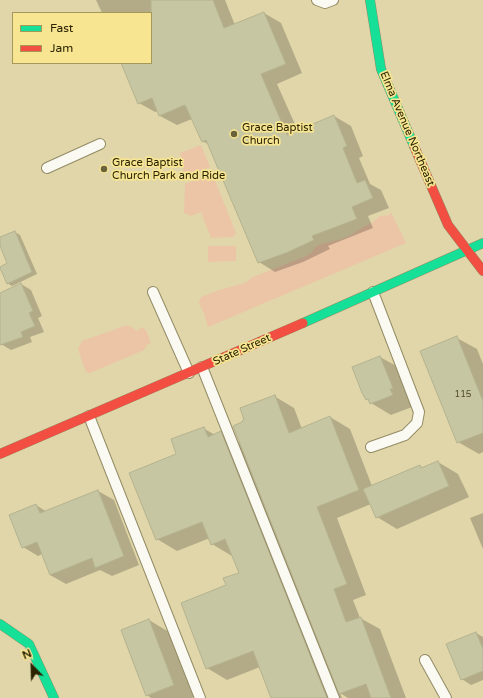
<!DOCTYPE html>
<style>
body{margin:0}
#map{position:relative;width:483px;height:698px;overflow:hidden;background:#e0d6a9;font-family:"Varela Round",sans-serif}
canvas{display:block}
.legend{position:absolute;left:12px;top:12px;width:140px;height:52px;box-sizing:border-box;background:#f7e592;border:1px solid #a59858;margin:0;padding:5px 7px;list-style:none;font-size:12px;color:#2b2401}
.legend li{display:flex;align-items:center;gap:8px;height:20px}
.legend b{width:20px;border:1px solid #a59858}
.north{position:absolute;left:12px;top:646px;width:40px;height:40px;-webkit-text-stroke:3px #f7e592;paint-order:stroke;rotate:337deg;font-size:11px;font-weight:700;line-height:16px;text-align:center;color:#2b2401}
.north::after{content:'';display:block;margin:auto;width:14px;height:18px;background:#2b2401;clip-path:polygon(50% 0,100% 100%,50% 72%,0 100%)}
</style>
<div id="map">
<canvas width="483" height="698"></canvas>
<ul class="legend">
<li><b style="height:5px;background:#16e098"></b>Fast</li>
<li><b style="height:5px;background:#f24e42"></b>Jam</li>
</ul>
<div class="north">N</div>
</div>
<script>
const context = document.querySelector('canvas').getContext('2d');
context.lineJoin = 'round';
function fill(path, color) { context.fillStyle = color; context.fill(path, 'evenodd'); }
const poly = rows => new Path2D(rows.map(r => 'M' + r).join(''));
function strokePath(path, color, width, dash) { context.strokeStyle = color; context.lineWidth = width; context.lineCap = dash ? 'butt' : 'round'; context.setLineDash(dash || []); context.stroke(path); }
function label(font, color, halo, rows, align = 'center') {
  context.font = font + ' "Varela Round",sans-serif'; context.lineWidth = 3.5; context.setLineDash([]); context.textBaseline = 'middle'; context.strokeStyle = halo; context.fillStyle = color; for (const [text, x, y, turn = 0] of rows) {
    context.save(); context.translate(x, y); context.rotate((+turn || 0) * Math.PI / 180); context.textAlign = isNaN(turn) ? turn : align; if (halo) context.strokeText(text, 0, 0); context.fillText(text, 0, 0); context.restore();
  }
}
fill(poly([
 [201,145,210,167,184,178,183,164,180,153],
 [212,173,236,233,233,237,211,238,201,212,191,216,184,213,185,184],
 [391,212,406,243,208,327,204,313,199,303,201,297,219,290,245,283,253,277,304,257,311,253,315,247,321,244,342,239,351,235,363,227,373,222,380,216,389,215],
 [208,246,236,246,236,261,208,262],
 [124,326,130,326,137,331,142,327,146,330,151,343,147,345,144,350,90,373,88,373,85,370,78,349,82,341]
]), '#ecc5a6');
fill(poly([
 [96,0,225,0,235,25,264,13,281,23,302,73,277,84,298,131,334,116,351,126,363,156,359,158,370,184,381,190,389,208,368,216,373,228,328,246,330,249,303,262,275,272,259,262,210,145,202,141,192,119,177,125,160,116,158,111,155,112,139,103,122,63,151,63,151,13,102,13],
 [15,232,20,235,37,274,12,286,7,283,9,264,0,243,0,238],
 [21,284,31,290,42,316,38,318,44,332,30,337,32,342,11,350,1,344,0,341,0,294],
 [457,338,477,349,483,364,483,452,479,454,458,442],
 [380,357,400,368,412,407,391,415,371,403,370,401,366,399],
 [274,396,294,408,302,429,330,417,350,429,372,486,420,466,424,468,438,462,458,474,469,497,397,529,377,517,371,504,337,518,366,595,353,600,360,618,380,629,406,698,348,698,340,693,342,698,272,698,260,667,227,680,207,668,240,573,232,556,212,544,210,538,177,551,157,539,178,455,203,428,215,435,221,432,241,444,243,423],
 [98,491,114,500,139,565,112,576,100,570,66,584,50,575,42,554,38,556,23,547,36,505,47,512],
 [483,513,483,549,470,518],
 [149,620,169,632,194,697,191,698,151,698,147,695],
 [476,633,483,637,483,680,471,685,462,679]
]), '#0003');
const building = poly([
 [151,0,213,0,224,28,264,12,286,64,261,74,287,135,334,115,347,146,343,148,357,183,365,180,373,198,352,207,357,219,312,236,314,240,286,253,258,263,206,140,202,142,185,105,159,116,152,98,138,104,121,63,151,63,151,0],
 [15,231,32,272,7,284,0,268,0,267,7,263,0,246,0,237,15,231],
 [21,283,33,311,29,313,35,326,21,332,23,337,0,345,0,293,21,283],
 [457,336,483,401,483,433,457,443,420,351,457,336],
 [380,356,393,388,390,389,393,395,370,404,368,399,366,400,362,393,352,367,380,356],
 [275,395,289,433,330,416,349,465,359,490,317,507,347,584,334,589,346,622,361,617,391,698,371,698,366,684,339,694,233,426,242,422,242,421,244,420,240,408,275,395],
 [204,427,208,437,221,431,327,698,271,698,253,651,206,669,181,603,226,585,223,578,239,573,225,539,211,545,202,522,156,540,129,473,176,454,171,439,204,427],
 [438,461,449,486,376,518,363,489,420,465,421,468,438,461],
 [98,490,124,556,95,568,92,558,50,575,37,542,22,548,9,515,36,504,40,513,98,490],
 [149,619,174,685,146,696,121,630,149,619],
 [476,632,483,649,483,671,461,680,446,644,476,632]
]);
fill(building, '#c7c6a2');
strokePath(building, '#b4b28f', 1);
const lane = poly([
 [317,0,325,3,333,0],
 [47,168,100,144],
 [153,292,189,373],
 [202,367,334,698],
 [89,416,200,698],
 [371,447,405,435,417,423,419,412,373,292],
 [425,660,446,698]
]);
const fast = poly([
 [370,0,381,69,414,146],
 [303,323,483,243],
 [0,624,29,644,54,698]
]);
const jam = poly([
 [414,146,448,225,483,271],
 [0,454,303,323]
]);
strokePath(lane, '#938b64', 12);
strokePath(fast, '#938b64', 10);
strokePath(jam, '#938b64', 10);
strokePath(lane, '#faf9f2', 10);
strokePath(fast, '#16e098', 9);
strokePath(jam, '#f24e42', 9);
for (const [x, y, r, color] of [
 [234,134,4,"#6a623c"],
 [104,169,4,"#6a623c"]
]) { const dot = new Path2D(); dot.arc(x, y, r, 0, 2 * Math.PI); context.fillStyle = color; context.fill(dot); strokePath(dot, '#f7e592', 1.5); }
label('9px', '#524c29', null, [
 ["115",463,395]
]);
label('11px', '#2b2401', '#f7e592', [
 ["Grace Baptist",242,128],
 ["Church",242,141],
 ["Grace Baptist",112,163],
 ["Church Park and Ride",112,176]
], 'left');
label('11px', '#2b2401', '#f7e592', [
 ["Elma Avenue Northeast",407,129,67],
 ["State Street",242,350,-24]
]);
</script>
